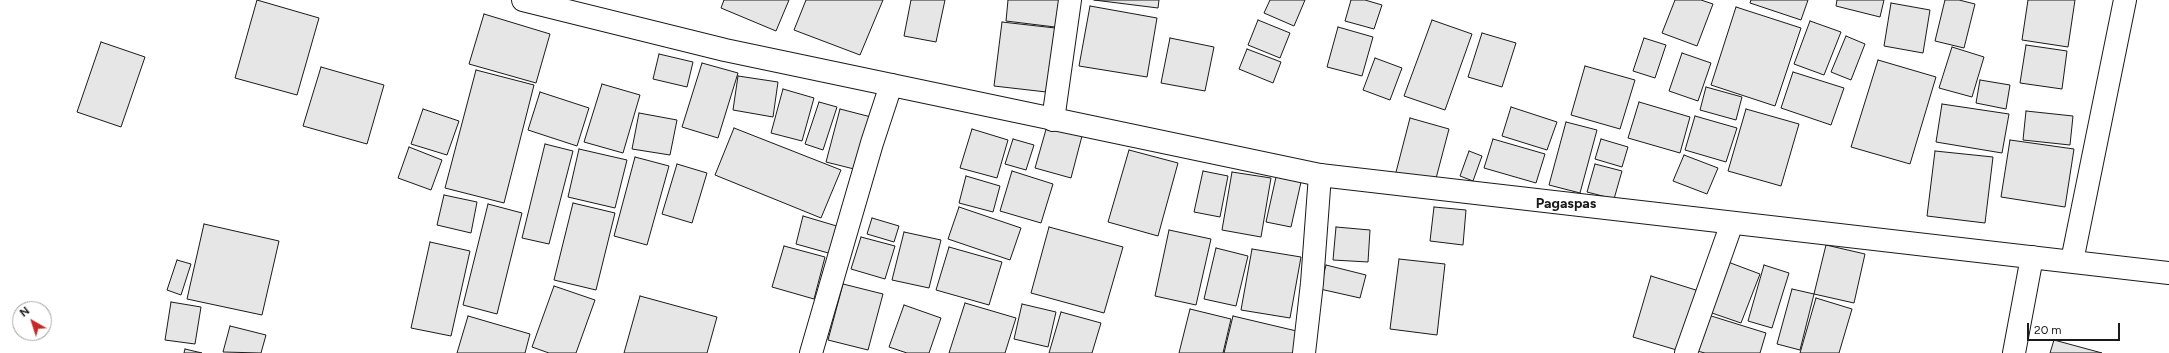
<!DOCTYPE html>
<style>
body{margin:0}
#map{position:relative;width:2169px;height:353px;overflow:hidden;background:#fff;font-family:Figtree,sans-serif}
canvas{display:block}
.north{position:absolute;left:12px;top:301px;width:40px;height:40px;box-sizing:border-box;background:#fff;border:1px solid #a3a3a3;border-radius:50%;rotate:321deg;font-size:11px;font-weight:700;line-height:16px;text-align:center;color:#1a1a1a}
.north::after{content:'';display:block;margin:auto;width:14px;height:18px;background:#c62828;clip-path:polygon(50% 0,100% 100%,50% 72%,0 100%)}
.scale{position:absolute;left:2027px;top:323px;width:93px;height:18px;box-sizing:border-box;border:2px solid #1a1a1a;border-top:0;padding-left:5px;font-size:12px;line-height:14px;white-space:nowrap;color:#1a1a1a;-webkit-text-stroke:3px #fff;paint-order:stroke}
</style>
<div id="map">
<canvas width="2169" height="353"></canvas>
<div class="north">N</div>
<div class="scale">20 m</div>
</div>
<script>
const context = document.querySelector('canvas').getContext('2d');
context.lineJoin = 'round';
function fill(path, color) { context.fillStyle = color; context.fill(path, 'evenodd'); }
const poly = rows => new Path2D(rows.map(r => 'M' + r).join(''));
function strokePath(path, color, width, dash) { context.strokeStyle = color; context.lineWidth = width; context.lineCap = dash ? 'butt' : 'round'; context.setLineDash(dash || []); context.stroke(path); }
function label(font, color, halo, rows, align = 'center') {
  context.font = font + ' Figtree,sans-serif'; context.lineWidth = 3; context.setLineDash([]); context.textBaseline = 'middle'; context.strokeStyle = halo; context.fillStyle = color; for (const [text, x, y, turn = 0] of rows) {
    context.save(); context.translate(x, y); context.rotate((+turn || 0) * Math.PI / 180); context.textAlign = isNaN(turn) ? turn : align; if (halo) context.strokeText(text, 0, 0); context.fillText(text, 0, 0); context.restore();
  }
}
const building = poly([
 [257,0,319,18,297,95,235,78,257,0],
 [724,0,789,0,776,31,721,8,724,0],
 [806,0,883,0,860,55,794,30,806,0],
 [911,0,945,0,936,42,904,36,911,0],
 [1008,0,1067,0,1063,28,1006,21,1008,0],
 [1094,0,1159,0,1158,8,1094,0],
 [1270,0,1305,0,1294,26,1264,13,1270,0],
 [1351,0,1365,0,1382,5,1374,29,1345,21,1351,0],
 [1675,0,1701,0,1713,4,1697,46,1662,33,1675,0],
 [1751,0,1808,0,1801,20,1750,3,1751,0],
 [1837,0,1884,0,1880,17,1836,6,1837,0],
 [1945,0,1959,0,1975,4,1964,48,1935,41,1945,0],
 [2028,0,2075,0,2068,47,2022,40,2028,0],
 [1891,3,1930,10,1923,53,1884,46,1891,3],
 [1090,6,1157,18,1147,77,1079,66,1090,6],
 [1736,7,1801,28,1775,106,1711,85,1736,7],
 [484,14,550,34,536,83,469,64,484,14],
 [1258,20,1290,33,1280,58,1248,45,1258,20],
 [1432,20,1472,34,1445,110,1404,96,1432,20],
 [1810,21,1841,32,1824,75,1794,64,1810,21],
 [1002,22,1064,29,1055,93,994,86,1002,22],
 [1338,27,1373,37,1362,76,1327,67,1338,27],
 [1482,33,1516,43,1502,87,1468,77,1482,33],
 [1846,36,1865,44,1851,80,1831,72,1846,36],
 [1170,38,1214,47,1205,91,1161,83,1170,38],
 [1644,38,1666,45,1655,78,1633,71,1644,38],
 [101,42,145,57,121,127,77,112,101,42],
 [2026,45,2067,51,2062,89,2020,83,2026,45],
 [1952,47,1984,57,1972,97,1939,88,1952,47],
 [1247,49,1281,62,1273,83,1239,69,1247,49],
 [1682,53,1711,63,1698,101,1669,91,1682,53],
 [659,54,693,62,687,87,653,79,659,54],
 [1375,58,1402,68,1390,100,1363,90,1375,58],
 [1878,60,1936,77,1910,164,1851,147,1878,60],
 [702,63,738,73,718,138,682,127,702,63],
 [1585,66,1635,80,1620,129,1571,115,1585,66],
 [321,67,384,85,367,144,303,126,321,67],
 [476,70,534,85,504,203,445,188,476,70],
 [1793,72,1844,88,1831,125,1781,108,1793,72],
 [738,76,778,82,773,117,733,110,738,76],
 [1980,80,2010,85,2006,109,1976,103,1980,80],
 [602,84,640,95,623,153,584,142,602,84],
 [1706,87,1742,97,1736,120,1700,110,1706,87],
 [783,89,814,98,802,141,771,133,783,89],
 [540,92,589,108,577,146,528,130,540,92],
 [819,102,837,107,823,150,805,144,819,102],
 [1639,102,1690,117,1680,153,1628,138,1639,102],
 [1942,104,2009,114,2002,153,1936,142,1942,104],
 [1511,107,1557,122,1547,150,1502,136,1511,107],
 [423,109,459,121,447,155,411,144,423,109],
 [840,109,875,118,862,171,826,162,840,109],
 [1746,109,1799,124,1781,186,1728,171,1746,109],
 [2026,111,2073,116,2070,145,2023,140,2026,111],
 [639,113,677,120,670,155,632,149,639,113],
 [1695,116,1737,128,1726,162,1685,150,1695,116],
 [1410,118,1449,129,1434,186,1395,176,1410,118],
 [1566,122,1597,130,1580,193,1549,185,1566,122],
 [1047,126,1082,136,1071,178,1035,168,1047,126],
 [734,128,841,170,821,218,715,175,734,128],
 [972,129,1008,140,997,178,960,168,972,129],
 [1013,139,1034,145,1026,170,1005,164,1013,139],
 [1493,139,1545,154,1536,183,1484,168,1493,139],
 [1601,139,1628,147,1622,167,1595,159,1601,139],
 [2010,140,2074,149,2065,207,2001,197,2010,140],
 [545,144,573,151,549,244,522,238,545,144],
 [409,147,442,160,431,190,398,178,409,147],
 [579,149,627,160,615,208,568,197,579,149],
 [1129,150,1178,163,1158,236,1108,222,1129,150],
 [1469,151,1482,156,1473,181,1460,176,1469,151],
 [1935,151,1993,157,1985,223,1927,216,1935,151],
 [1684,155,1718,168,1707,194,1673,181,1684,155],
 [635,157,669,166,647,245,614,236,635,157],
 [677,164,707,173,692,223,662,214,677,164],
 [1595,164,1622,171,1614,199,1587,192,1595,164],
 [1012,171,1053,184,1041,223,1000,211,1012,171],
 [1203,171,1228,176,1220,217,1194,212,1203,171],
 [1232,172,1271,178,1261,237,1222,230,1232,172],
 [966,176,1000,186,993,212,959,203,966,176],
 [1276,177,1301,182,1291,227,1266,222,1276,177],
 [444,195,477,202,471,233,437,225,444,195],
 [573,203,615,213,596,290,554,280,573,203],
 [488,204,522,213,497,314,463,305,488,204],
 [959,207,1021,228,1010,260,948,239,959,207],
 [1434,207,1466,210,1463,245,1430,241,1434,207],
 [803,216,840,227,832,254,796,244,803,216],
 [872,218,899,226,894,242,867,234,872,218],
 [204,224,279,241,262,315,187,299,204,224],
 [1049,227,1123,247,1104,313,1031,293,1049,227],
 [1336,227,1370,230,1368,262,1333,260,1336,227],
 [1169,230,1211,239,1196,305,1155,296,1169,230],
 [904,232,941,240,929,288,892,280,904,232],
 [861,237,895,246,885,279,851,269,861,237],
 [430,242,470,251,451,336,411,328,430,242],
 [1826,245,1865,254,1854,303,1814,294,1826,245],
 [784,246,825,257,814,299,772,287,784,246],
 [949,247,1002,262,989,305,936,290,949,247],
 [1216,248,1248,256,1236,306,1204,299,1216,248],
 [1252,249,1301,257,1290,318,1241,310,1252,249],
 [1399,259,1445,264,1437,335,1390,329,1399,259],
 [177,260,191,264,181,295,167,290,177,260],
 [1728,262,1760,274,1741,323,1709,312,1728,262],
 [1326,265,1366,275,1360,298,1320,289,1326,265],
 [1764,265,1789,273,1772,328,1748,321,1764,265],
 [1651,276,1699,291,1680,351,1633,337,1651,276],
 [843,284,883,294,868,350,828,340,843,284],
 [554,286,595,300,576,353,549,353,532,347,554,286],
 [1792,289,1814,294,1800,350,1777,344,1792,289],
 [640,296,717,317,707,353,624,353,640,296],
 [1816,298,1852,309,1839,353,1800,353,1816,298],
 [171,302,201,307,195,344,165,340,171,302],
 [965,303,1016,318,1005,353,949,353,965,303],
 [1022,304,1056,312,1048,347,1014,339,1022,304],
 [904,305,941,318,929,353,907,353,889,347,904,305],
 [1190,309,1231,319,1223,353,1179,353,1190,309],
 [1061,312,1101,323,1092,353,1049,353,1061,312],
 [1708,315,1766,333,1760,353,1705,353,1697,351,1708,315],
 [468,316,530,334,525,353,457,353,468,316],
 [1233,316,1305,333,1300,353,1224,353,1233,316],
 [230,326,266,335,261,353,223,352,230,326],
 [2054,340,2102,353,2050,353,2054,340],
 [185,349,202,353,184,353,185,349]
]);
fill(building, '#e6e6e6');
strokePath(building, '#1a1a1a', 1);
const minor = poly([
 [1053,120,1070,0],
 [2072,261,2125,0],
 [811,353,872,143,891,85],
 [1304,353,1312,283,1320,175],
 [1686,353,1732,223],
 [2014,353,2032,257]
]);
const major = poly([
 [523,0,725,50,1320,175,2169,273]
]);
strokePath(minor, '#1a1a1a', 24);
strokePath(major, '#1a1a1a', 24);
strokePath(minor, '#fff', 22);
strokePath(major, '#fff', 22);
label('bold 14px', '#1a1a1a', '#fff', [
 ["Pagaspas",1566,204]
]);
</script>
